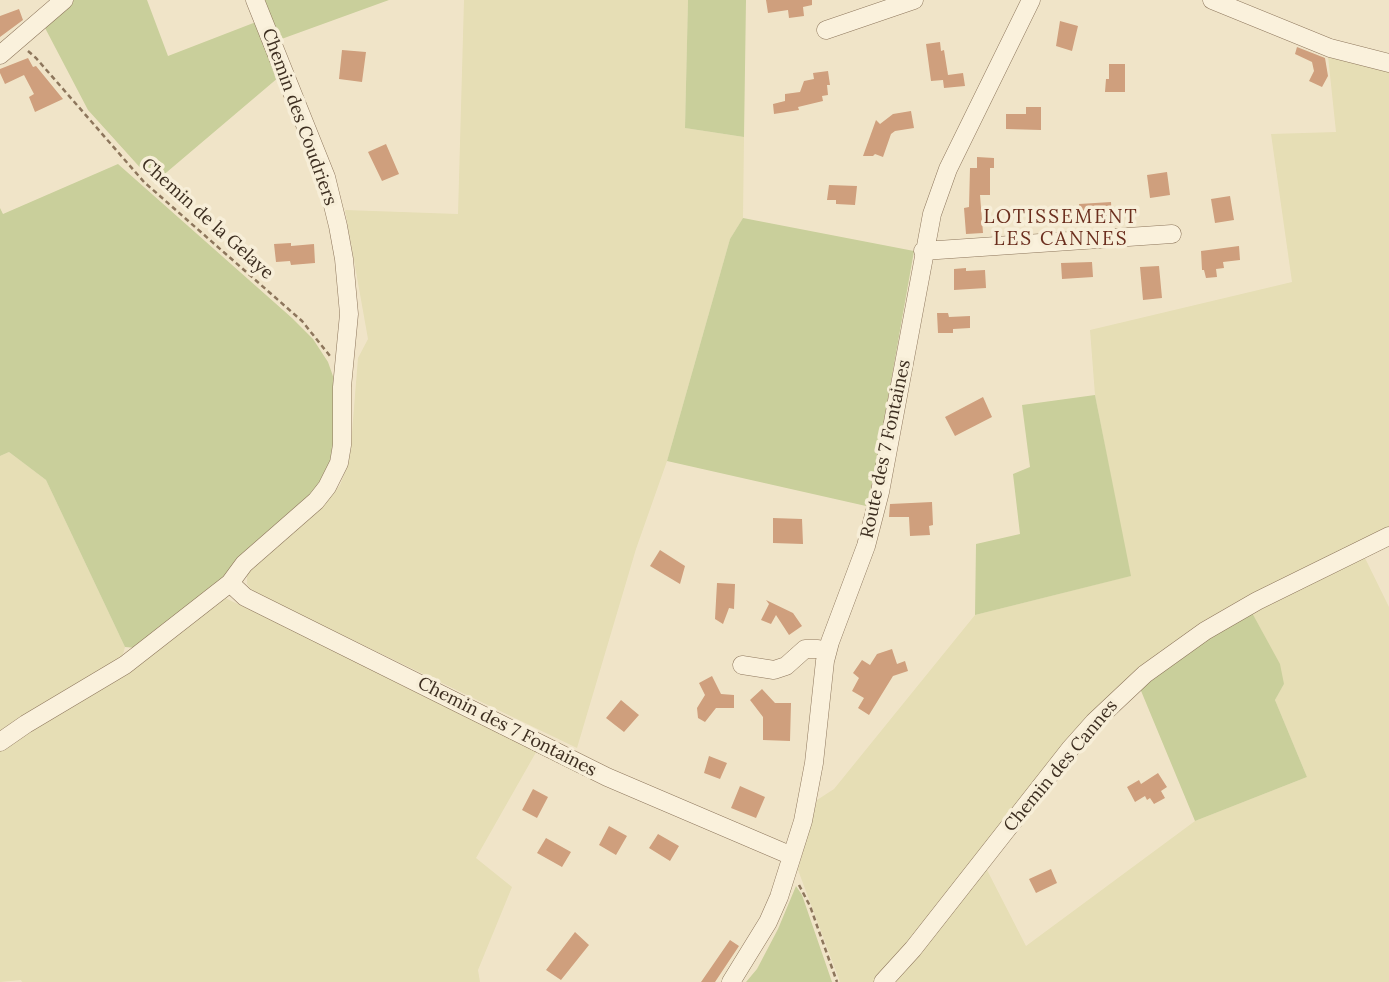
<!DOCTYPE html>
<style>
body{margin:0}
canvas{display:block;background:#f0e4c8}
</style>
<canvas width="1389" height="982"></canvas>
<script>
const context = document.querySelector('canvas').getContext('2d');
context.lineJoin = 'round';
function fill(path, color) { context.fillStyle = color; context.fill(path, 'evenodd'); }
const poly = rows => new Path2D(rows.map(r => 'M' + r).join(''));
function strokePath(path, color, width, dash) { context.strokeStyle = color; context.lineWidth = width; context.lineCap = dash ? 'butt' : 'round'; context.setLineDash(dash || []); context.stroke(path); }
function label(font, color, halo, rows, align = 'center') {
  context.font = font + ' Lora,serif'; context.lineWidth = 7; context.setLineDash([]); context.textBaseline = 'middle'; context.strokeStyle = halo; context.fillStyle = color; for (const [text, x, y, turn = 0] of rows) {
    context.save(); context.translate(x, y); context.rotate((+turn || 0) * Math.PI / 180); context.textAlign = isNaN(turn) ? turn : align; if (halo) context.strokeText(text, 0, 0); context.fillText(text, 0, 0); context.restore();
  }
}
fill(poly([
 [464,0,688,0,685,128,744,137,743,218,730,239,667,461,636,549,577,748,253,592,247,584,247,574,255,564,327,499,340,485,347,466,351,445,358,358,368,339,345,210,458,214],
 [1328,56,1389,71,1389,530,1148,663,896,959,874,982,840,982,798,870,817,800,834,789,975,615,1130,576,1095,395,1090,330,1292,282,1271,134,1336,132],
 [9,452,46,480,125,647,122,658,0,733,0,456],
 [1365,558,1389,607,1389,982,892,982,986,868,1026,946,1195,821,1307,777,1275,700,1284,684,1251,611],
 [223,597,539,747,476,858,512,887,478,970,480,982,22,982,21,980,0,982,0,750]
]), '#e6deb5');
fill(poly([
 [74,0,147,0,168,56,256,22,279,77,154,183,88,110,44,26],
 [261,0,389,0,276,41],
 [688,0,746,0,744,137,685,128],
 [118,164,292,318,313,339,328,362,335,382,338,402,332,464,310,498,227,575,137,648,125,647,46,480,9,452,0,456,0,208,3,214],
 [743,218,914,251,875,472,866,506,667,461,730,239],
 [1095,395,1131,576,975,615,976,544,1020,534,1013,474,1030,467,1022,405],
 [1251,611,1280,664,1284,684,1275,700,1307,777,1195,821,1139,686,1170,659],
 [796,886,802,895,832,982,746,982,757,969,778,929]
]), '#c9cf9b');
fill(poly([
 [766,0,812,0,812,5,803,7,804,16,789,18,788,10,768,13],
 [19,9,23,20,0,37,0,16],
 [1060,21,1078,26,1072,51,1056,46],
 [940,42,941,51,944,50,948,75,963,73,965,86,944,88,943,80,931,81,926,44],
 [1297,47,1325,58,1328,76,1322,87,1309,81,1314,71,1312,62,1295,54],
 [342,50,366,52,362,82,339,79],
 [28,58,33,67,36,66,63,99,35,112,29,97,34,94,24,75,5,84,0,73,0,69],
 [1109,64,1125,64,1125,92,1105,92,1106,79,1109,79],
 [828,71,830,85,827,85,828,95,822,96,823,101,798,107,799,110,774,114,773,104,785,101,785,94,800,92,804,81,814,79,813,73],
 [1026,107,1041,107,1041,130,1006,129,1006,114,1026,114],
 [911,111,914,128,895,131,891,134,883,157,875,154,873,156,863,156,876,120,880,124,893,114],
 [386,144,399,174,382,181,368,152],
 [977,157,994,158,994,168,990,168,990,195,980,195,983,233,966,234,964,208,969,207,970,168,977,168],
 [1167,172,1170,195,1150,198,1147,175],
 [829,185,857,186,855,205,836,204,836,200,827,200],
 [1230,196,1234,220,1215,223,1211,199],
 [1111,202,1112,218,1106,219,1106,223,1081,225,1079,204],
 [291,243,291,246,314,244,315,263,291,265,290,261,276,262,274,244],
 [1239,246,1240,260,1223,262,1224,268,1216,269,1217,277,1206,278,1204,270,1202,270,1201,251],
 [1092,262,1093,277,1062,279,1061,263],
 [1159,266,1162,298,1143,300,1140,267],
 [966,268,966,271,985,270,986,288,954,290,954,269],
 [937,313,948,313,949,317,970,316,970,328,953,329,953,333,938,333],
 [983,397,992,417,955,436,945,417],
 [932,502,933,525,929,526,930,535,910,536,909,517,889,517,890,504],
 [773,518,802,519,803,544,773,543],
 [660,550,685,566,680,584,650,566],
 [717,583,735,584,734,609,729,608,723,624,715,619],
 [766,600,793,613,802,626,789,635,776,615,771,624,761,620,769,604],
 [892,649,897,664,905,661,908,671,893,676,869,715,858,708,864,698,852,691,859,678,853,673,862,660,870,665,877,654],
 [712,676,721,694,734,695,734,708,716,708,705,722,698,718,697,708,705,695,699,683],
 [762,689,775,703,791,703,790,741,763,740,763,717,750,700],
 [621,700,639,715,624,732,606,718],
 [709,756,727,763,720,779,704,773],
 [1158,773,1167,787,1161,791,1165,798,1154,804,1150,798,1147,800,1145,796,1135,802,1127,787,1139,780,1141,784],
 [740,786,765,797,756,818,731,808],
 [533,789,548,797,537,818,522,810],
 [609,826,627,836,616,855,599,845],
 [658,834,679,846,670,861,649,848],
 [546,838,571,852,562,867,537,853],
 [1051,869,1057,883,1036,893,1029,879],
 [575,932,589,945,561,980,546,970],
 [730,940,739,946,715,982,701,982]
]), '#cf9f7d');
const minor = poly([
 [1212,0,1330,48,1389,63],
 [826,30,914,0],
 [0,55,64,0],
 [923,251,1172,234],
 [230,583,245,597,607,777,792,856],
 [742,665,774,670,786,666,805,649,818,649,827,653],
 [0,742,26,724,125,665,230,583,244,564,316,501,327,487,339,463,342,445,342,387,349,314,344,259,338,226,326,177,255,0],
 [731,982,768,922,779,897,803,821,814,763,825,661,830,642,866,546,880,492,932,214,948,169,1031,0],
 [883,982,913,949,1070,749,1094,722,1145,674,1205,631,1257,601,1389,536]
]);
strokePath(minor, '#8d765c', 19);
strokePath(poly([
 [28,51,36,58,144,182,302,321,330,356],
 [799,885,810,906,837,982]
]), '#8d765c', 2.5, [5, 3.5]);
strokePath(minor, '#faf1dc', 18);
label('18px', '#3d2e20', '#f7eed8', [
 ["Chemin des Coudriers",299,117,70],
 ["Chemin de la Gelaye",207,219,42],
 ["Route des 7 Fontaines",886,449,-78],
 ["Chemin des 7 Fontaines",507,727,27],
 ["Chemin des Cannes",1061,766,-50]
]);
context.letterSpacing = '2px';
label('19px', '#6b2e1e', '#f7eed8', [
 ["LOTISSEMENT",1061,218],
 ["LES CANNES",1061,240]
]);
context.letterSpacing = '0px';
</script>
